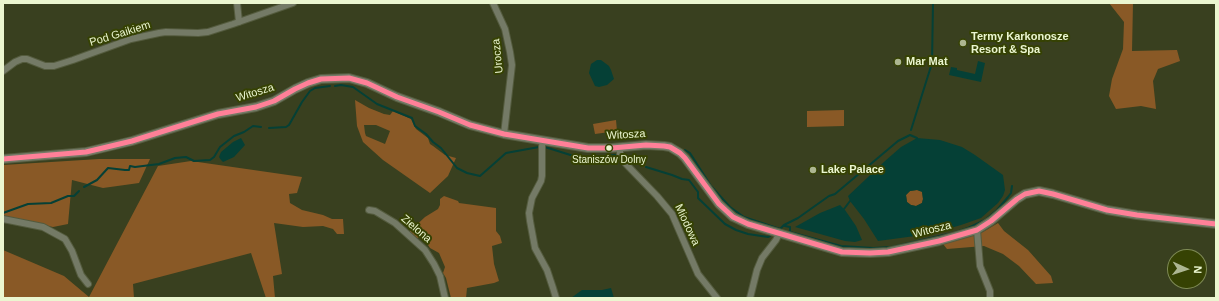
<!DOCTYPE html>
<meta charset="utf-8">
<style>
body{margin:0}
#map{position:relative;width:1219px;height:301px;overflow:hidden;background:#39401f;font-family:Arial,sans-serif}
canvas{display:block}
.frame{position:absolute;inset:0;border:4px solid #ebf6d0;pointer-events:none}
.north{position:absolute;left:1167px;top:249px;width:40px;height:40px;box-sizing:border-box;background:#364203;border:1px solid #7e8a55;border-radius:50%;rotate:93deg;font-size:11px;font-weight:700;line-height:16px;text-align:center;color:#ebf6d0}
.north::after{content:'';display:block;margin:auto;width:14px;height:18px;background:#adb692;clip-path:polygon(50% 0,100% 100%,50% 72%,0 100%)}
</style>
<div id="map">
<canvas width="1219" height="301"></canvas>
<div class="frame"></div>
<div class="north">N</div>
</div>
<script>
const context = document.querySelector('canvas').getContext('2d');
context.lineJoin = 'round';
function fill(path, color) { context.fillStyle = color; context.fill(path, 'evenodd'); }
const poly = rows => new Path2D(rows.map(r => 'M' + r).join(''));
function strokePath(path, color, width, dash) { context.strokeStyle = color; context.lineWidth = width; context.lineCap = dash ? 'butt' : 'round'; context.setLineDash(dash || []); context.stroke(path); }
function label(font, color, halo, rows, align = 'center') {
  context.font = font + ' Arial,sans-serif'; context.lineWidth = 4; context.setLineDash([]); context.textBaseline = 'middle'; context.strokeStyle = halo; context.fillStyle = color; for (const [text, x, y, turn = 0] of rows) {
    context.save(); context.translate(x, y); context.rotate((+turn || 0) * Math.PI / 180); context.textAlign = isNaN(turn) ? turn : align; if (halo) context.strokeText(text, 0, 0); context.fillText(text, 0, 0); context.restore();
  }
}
fill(poly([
 [1109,3,1133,3,1132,51,1177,50,1180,61,1158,69,1153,81,1156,109,1141,106,1116,109,1109,96,1112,79,1123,49,1124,22],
 [355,100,369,108,384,114,390,115,393,111,411,119,416,129,428,138,430,144,433,146,445,155,456,158,448,176,430,193,383,160,363,142,357,126],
 [364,125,376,125,390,131,385,144,366,136,365,133],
 [844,110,844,126,807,127,807,111],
 [616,120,617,131,595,134,593,124],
 [99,159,150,159,139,183,103,188,72,180,68,224,53,227,3,216,3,165],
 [191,161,302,177,297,193,289,194,290,203,302,210,323,215,332,219,343,219,344,234,337,234,333,229,323,226,303,227,274,223,282,274,273,276,275,298,266,298,251,253,133,284,134,298,3,298,3,250,64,276,89,297,158,166],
 [917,190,922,191,923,199,922,203,916,206,911,205,907,202,906,195,910,191],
 [444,196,458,201,459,203,496,208,496,231,500,236,502,243,492,246,494,264,499,281,494,283,467,288,466,298,451,298,446,278,443,273,445,267,439,253,430,248,426,242,427,239,426,237,417,238,409,232,425,217,438,209,440,205,440,199],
 [998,223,1004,231,1028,250,1051,276,1053,283,1036,284,1019,266,1003,254,984,246,947,249,943,244,983,232]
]), '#895926');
fill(poly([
 [597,60,601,60,609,66,611,70,614,79,607,85,599,87,595,86,589,73,591,64],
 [978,61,985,63,981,82,949,75,951,67,957,68,957,70,975,74],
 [241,138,245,145,234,157,223,162,221,160,219,157,221,152,233,142],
 [917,138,940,140,962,147,975,155,1003,175,1005,190,1003,196,998,203,981,218,961,225,930,234,878,241,864,219,850,201,848,196,885,161,901,147],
 [917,190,922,192,923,199,922,203,916,206,911,205,907,202,906,195,910,191],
 [840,205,845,210,856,226,862,240,855,242,845,241,795,227,820,213],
 [611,288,614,298,571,298,582,290,602,290]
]), '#054036');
strokePath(poly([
 [335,86,341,85,353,87,377,104,412,118,415,126,426,134,433,142,441,148,457,168,467,173,480,176,506,153,539,147],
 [269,128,286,127,289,125,302,102,310,91,315,88,330,86],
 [911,130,932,63,933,3],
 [545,147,580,158,617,155],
 [685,150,690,153,711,186,730,207,744,217,780,229,784,225,798,218,829,196,835,194,898,141,910,135,917,138],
 [624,155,643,165],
 [646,167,672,175,682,179,689,180,698,192,698,198,725,224,736,230,748,234,768,237,770,236],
 [84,187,97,180,108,168,125,170,129,170,130,166,135,167,159,164,175,158,186,157,194,161,210,160,214,157,220,147,234,136,244,132,253,126,261,127],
 [844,209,850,201],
 [3,213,28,204,51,203,68,196,74,196,79,191],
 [784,225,785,226,790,227,790,232,841,246,873,248,892,247,953,233,968,228,985,220,997,210,1008,197,1011,193,1012,186]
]), '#054036', 2);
const minor = poly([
 [237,3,239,22],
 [493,3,505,29,510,52,512,65,504,134],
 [3,71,15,62,22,59,27,59,45,66,54,66,73,60,131,39,159,33,166,32,198,33,208,32,233,24,293,3],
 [543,141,542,146,542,176,541,181,532,198,529,213,530,221,535,248,547,270,553,288,556,298],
 [620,147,620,154,626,164,657,196,672,214,698,274,717,298],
 [369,210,375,211,395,223,425,250,434,264,440,276,445,298],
 [3,219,43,227,65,239,72,251,81,275,88,284],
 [977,230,980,266,990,291,990,298],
 [750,298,757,270,762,258,776,240,779,234]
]);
const tertiary = poly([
 [3,159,86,152,132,141,218,114,256,107,274,101,295,89,308,83,321,79,349,78,367,83,397,97,439,112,470,125,504,134,588,148,612,148,646,145,664,146,670,147,680,153,685,158,719,204,733,217,748,224,842,252,870,253,888,252,939,241,977,230,991,221,1017,199,1025,194,1039,191,1053,194,1107,210,1137,215,1216,224]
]);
strokePath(minor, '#545b3e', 8);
strokePath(tertiary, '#545b3e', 10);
strokePath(minor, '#747a66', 6);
strokePath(tertiary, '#747a66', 8);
strokePath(poly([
 [3,159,86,152,132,141,218,114,256,107,274,101,295,89,308,83,321,79,349,78,367,83,397,97,439,112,470,125,504,134,588,148,612,148,646,145,664,146,670,147,680,153,685,158,719,204,733,217,748,224,842,252,870,253,888,252,939,241,977,230,991,221,1017,199,1025,194,1039,191,1053,194,1107,210,1137,215,1216,224]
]), '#ff8098', 5);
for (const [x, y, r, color] of [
 [963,43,4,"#adb692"],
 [898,62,4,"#adb692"],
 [609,148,3.5,"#ebf6d0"],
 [813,170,4,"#adb692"]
]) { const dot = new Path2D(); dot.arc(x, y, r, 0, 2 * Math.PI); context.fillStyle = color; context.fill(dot); strokePath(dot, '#364203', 1.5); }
label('10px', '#ebf6d0', '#364203', [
 ["Staniszów Dolny",609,160]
]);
label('11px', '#ebf6d0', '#364203', [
 ["Pod Gaikiem",120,34,-17],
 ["Urocza",498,56,-96],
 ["Witosza",255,93,-17],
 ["Witosza",626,135,-3],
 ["Miodowa",687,225,65],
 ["Zielona",416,229,41],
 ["Witosza",932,230,-14]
]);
label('bold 11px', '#ebf6d0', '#364203', [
 ["Termy Karkonosze",971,37],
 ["Resort & Spa",971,50],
 ["Mar Mat",906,62],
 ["Lake Palace",821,170]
], 'left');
</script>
